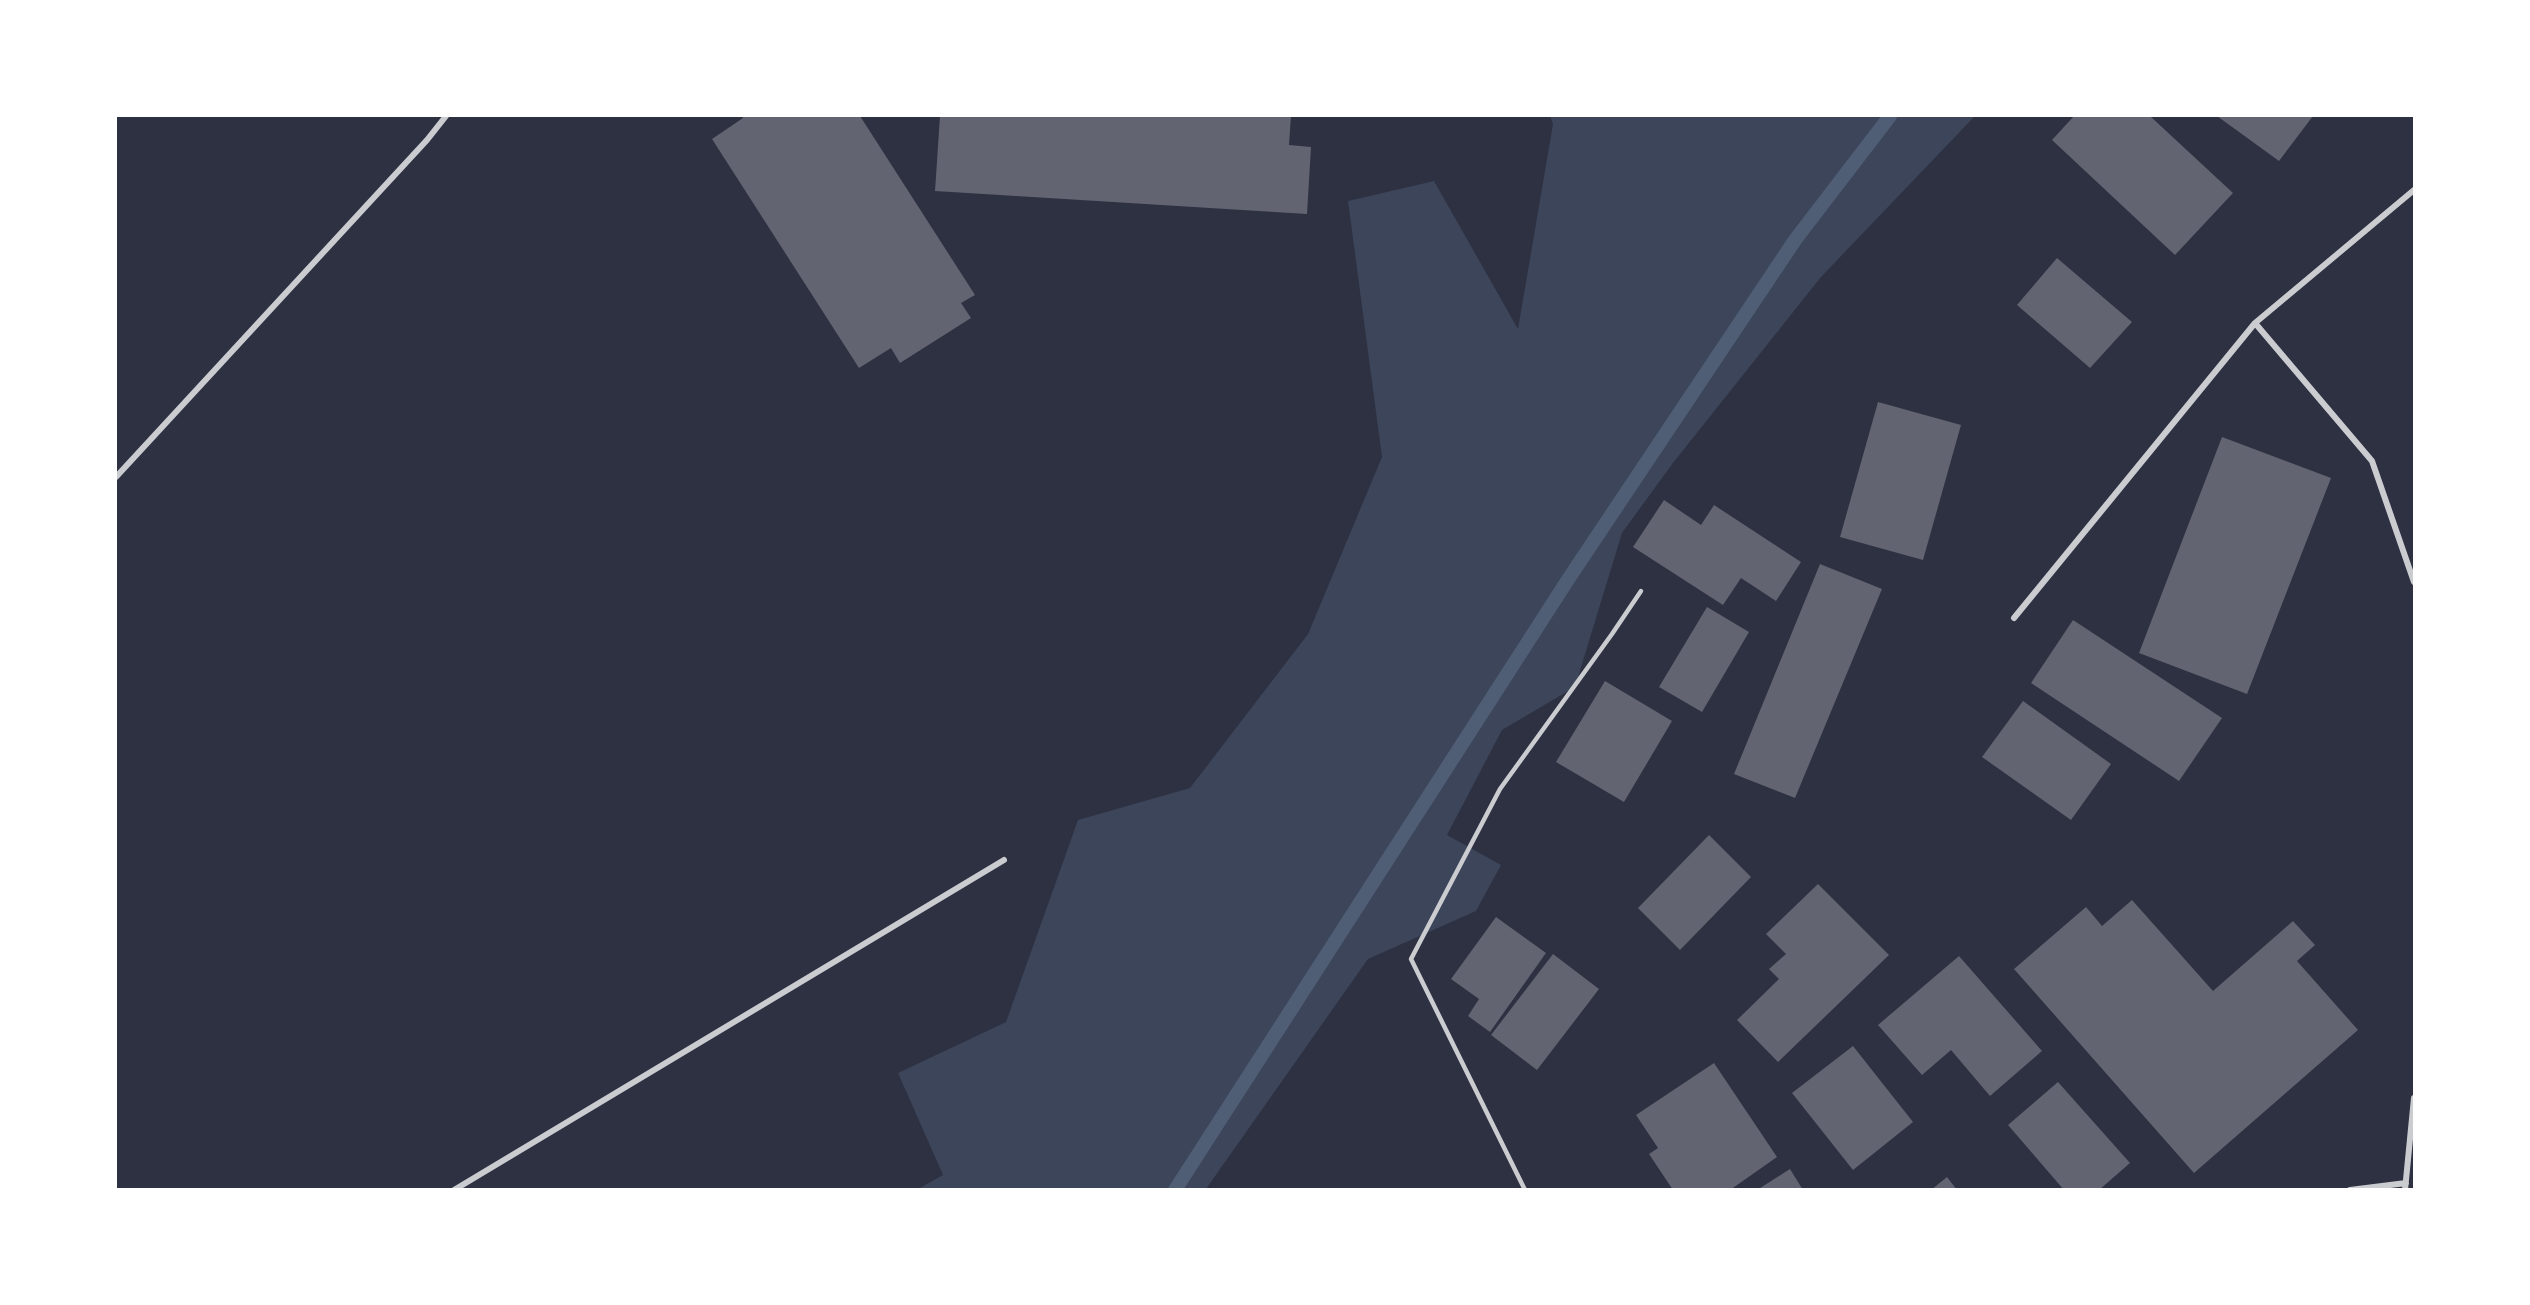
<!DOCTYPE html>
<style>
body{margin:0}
#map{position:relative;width:2530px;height:1305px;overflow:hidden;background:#2d3142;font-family:Commissioner,sans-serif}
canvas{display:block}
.frame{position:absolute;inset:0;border:117px solid #fff;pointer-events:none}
</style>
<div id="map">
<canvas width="2530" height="1305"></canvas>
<div class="frame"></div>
</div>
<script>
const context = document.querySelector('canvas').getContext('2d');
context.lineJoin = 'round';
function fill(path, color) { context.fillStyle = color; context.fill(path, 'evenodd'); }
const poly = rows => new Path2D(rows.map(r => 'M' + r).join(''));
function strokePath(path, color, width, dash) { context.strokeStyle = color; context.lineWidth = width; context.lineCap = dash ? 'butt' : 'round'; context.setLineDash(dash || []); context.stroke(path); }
fill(poly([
 [1550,116,1975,116,1821,277,1673,463,1622,533,1575,687,1502,730,1447,835,1501,865,1476,911,1368,959,1206,1189,918,1189,943,1175,898,1073,1006,1022,1078,820,1190,788,1308,634,1382,457,1348,201,1434,181,1518,329,1553,124]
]), '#3c4559');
strokePath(poly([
 [1175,1190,1569,578,1795,240,1890,116]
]), '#4f5d75', 14);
fill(poly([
 [742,116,860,116,975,295,961,303,971,318,900,363,891,348,859,368,712,139,743,118],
 [940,116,1291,116,1289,145,1311,147,1307,214,935,191],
 [2074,116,2150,116,2233,193,2175,255,2052,140],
 [2217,116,2313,116,2279,161],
 [2057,258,2132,322,2090,368,2017,305],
 [1878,402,1961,425,1923,560,1840,537],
 [2222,437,2331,478,2247,694,2139,653],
 [1664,500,1701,525,1714,505,1801,562,1776,601,1741,578,1723,605,1633,547],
 [1820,564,1882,589,1795,798,1734,774],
 [1707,607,1749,632,1702,712,1659,687],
 [2073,620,2222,718,2179,781,2031,683],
 [1605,681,1672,721,1624,802,1556,762],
 [2023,701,2111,764,2071,820,1982,757],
 [1709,835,1751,877,1680,950,1638,908],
 [1818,884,1889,955,1778,1062,1737,1020,1779,979,1769,969,1786,954,1766,934],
 [2132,900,2213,991,2293,921,2315,945,2297,961,2358,1030,2194,1173,2014,969,2086,907,2102,926],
 [1496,917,1546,953,1490,1032,1468,1016,1479,999,1451,979],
 [1553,954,1599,989,1537,1070,1491,1035],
 [1959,956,2042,1051,1990,1096,1951,1050,1922,1075,1878,1025],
 [1853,1046,1913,1122,1853,1170,1792,1093],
 [1714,1063,1777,1157,1730,1190,1673,1190,1649,1154,1658,1148,1636,1115],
 [2058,1082,2130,1163,2099,1190,2064,1190,2008,1125],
 [1790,1169,1803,1190,1757,1190],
 [1947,1177,1957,1190,1931,1190]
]), '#626471');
strokePath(poly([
 [1525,1190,1411,959,1500,789,1612,634,1641,591]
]), '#caccd0', 4.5);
strokePath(poly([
 [2255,323,2372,461,2414,582],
 [116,477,427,140,446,116],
 [2014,618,2255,323,2414,190],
 [454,1190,1004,860],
 [2350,1190,2406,1183],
 [2405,1190,2414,1098]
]), '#caccd0', 6);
</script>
